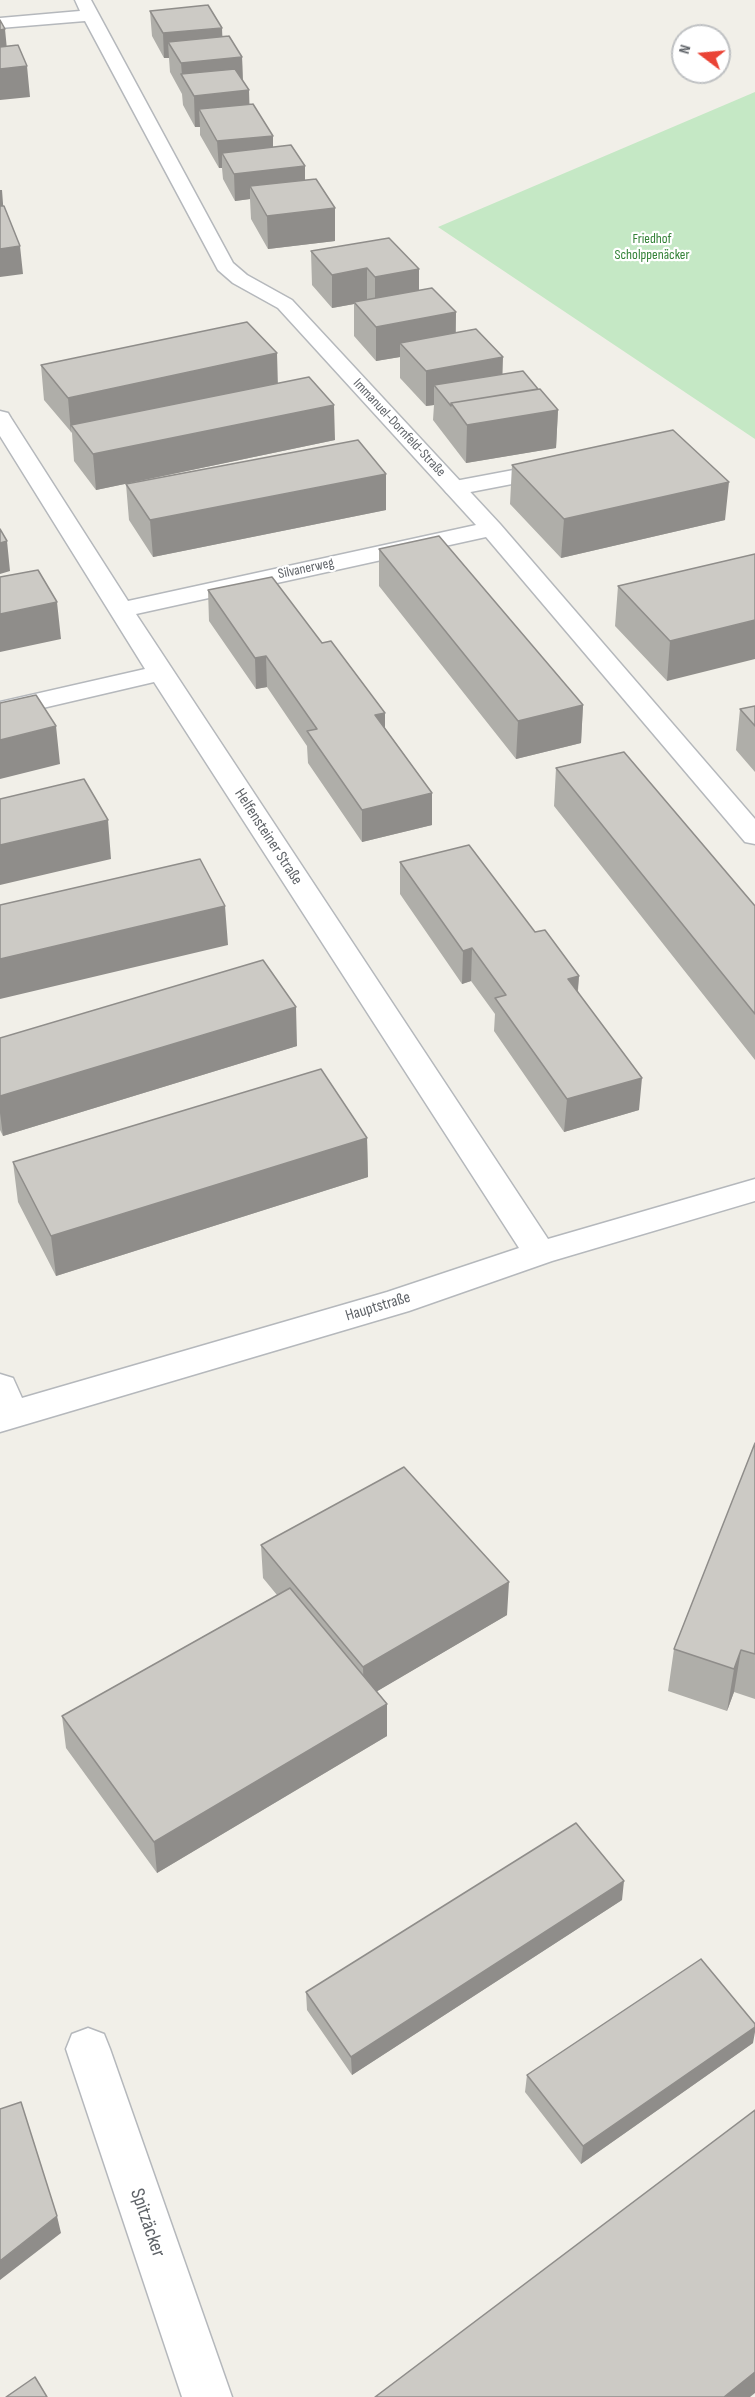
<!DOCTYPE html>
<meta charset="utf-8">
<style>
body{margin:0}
#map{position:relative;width:755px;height:2397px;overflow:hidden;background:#f1efe8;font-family:"Sofia Sans Condensed",sans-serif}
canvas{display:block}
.north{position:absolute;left:671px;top:24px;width:60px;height:60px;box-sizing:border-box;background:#fff;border:2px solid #bfc1c3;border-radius:50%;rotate:286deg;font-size:16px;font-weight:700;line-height:24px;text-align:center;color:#5f6368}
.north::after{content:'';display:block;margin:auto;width:21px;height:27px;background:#ea4335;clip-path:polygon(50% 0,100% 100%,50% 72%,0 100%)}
</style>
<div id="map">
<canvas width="755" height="2397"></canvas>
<div class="north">N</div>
</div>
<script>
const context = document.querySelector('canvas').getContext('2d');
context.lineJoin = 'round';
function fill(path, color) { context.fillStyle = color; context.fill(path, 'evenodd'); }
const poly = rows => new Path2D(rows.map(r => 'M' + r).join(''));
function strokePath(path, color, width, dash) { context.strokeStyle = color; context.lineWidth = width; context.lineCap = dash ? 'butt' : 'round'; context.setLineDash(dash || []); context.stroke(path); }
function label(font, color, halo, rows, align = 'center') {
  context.font = font + ' "Sofia Sans Condensed",sans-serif'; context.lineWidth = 4.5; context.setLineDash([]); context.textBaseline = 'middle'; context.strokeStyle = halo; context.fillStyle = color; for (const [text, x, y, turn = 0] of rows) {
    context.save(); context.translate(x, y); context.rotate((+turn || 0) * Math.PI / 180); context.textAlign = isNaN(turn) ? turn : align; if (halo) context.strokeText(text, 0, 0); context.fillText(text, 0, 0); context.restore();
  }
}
fill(poly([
 [755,92,755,439,438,227]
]), '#c5e8c5');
const lane = poly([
 [556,462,564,464,568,469,564,474,455,495,447,493,443,488,447,483,455,481,556,462]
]);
const street = poly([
 [75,0,91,0,233,263,247,275,292,300,500,524,755,819,755,844,745,842,486,537,136,614,548,1239,755,1179,755,1201,552,1261,409,1311,0,1432,0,1374,13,1378,22,1398,387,1292,519,1248,154,682,0,718,0,702,145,669,0,436,0,411,8,413,11,418,128,601,476,525,278,308,233,283,218,270,85,21,0,28,0,18,80,11,75,0],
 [88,2028,104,2034,110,2049,232,2397,182,2397,66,2049,72,2034,88,2028]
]);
strokePath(lane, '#b5b8bc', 3);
strokePath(street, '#b5b8bc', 3);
fill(lane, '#fff');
fill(street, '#fff');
fill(poly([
 [150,11,223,36,242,57,243,81,249,104,273,147,305,180,335,208,335,241,268,249,251,219,250,199,235,201,223,179,222,168,219,168,200,135,200,127,195,127,183,105,182,94,170,72,169,58,164,58,152,36],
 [311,251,419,269,419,290,456,312,456,333,502,374,538,389,558,410,556,448,466,463,433,420,434,405,426,406,400,378,400,357,376,361,354,336,354,304,332,308,312,285],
 [41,365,278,384,335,440,96,490,74,461,72,433,44,400],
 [512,465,725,520,561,558,510,504],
 [126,484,386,510,153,557,129,520],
 [379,549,583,705,581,743,516,759,379,586],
 [755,554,667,681,615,626,618,586],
 [208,590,322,643,385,713,385,728,432,793,432,825,362,842,308,763,307,746,267,687,256,689,209,621],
 [755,706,755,772,736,750,740,709],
 [556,768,755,906,755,1060,554,806],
 [400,862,535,932,579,976,578,991,639,1110,564,1132,494,1031,495,1014,471,981,462,984,400,894],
 [0,1038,297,1046,3,1136,0,1130],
 [367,1138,368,1177,56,1276,18,1202,13,1162],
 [755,1443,755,1699,734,1692,727,1711,668,1691,674,1649],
 [261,1545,507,1615,377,1691,387,1704,387,1736,157,1873,66,1748,62,1716,277,1595,263,1578],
 [622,1900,352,2075,307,2010,306,1992],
 [753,2043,581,2164,525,2092,527,2075]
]), '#afaea9');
fill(poly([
 [222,28,223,53,168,42,169,58,164,58,163,33],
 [5,29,8,60,0,60,0,30],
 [242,57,243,88,182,75,181,63],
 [27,66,30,97,0,100,0,69],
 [249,90,250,122,199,109,200,127,195,127,194,96],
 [273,136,273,162,222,153,222,168,219,168,217,141],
 [305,166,305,193,250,186,250,199,235,201,234,174],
 [0,190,2,190,4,217,0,217],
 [335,208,335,241,268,249,267,216],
 [20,246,23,274,0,277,0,249],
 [367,268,367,302,354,302,354,304,332,308,332,275],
 [419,269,419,303,375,311,375,277],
 [456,312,455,346,400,343,400,357,376,361,376,327],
 [277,353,278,388,71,425,71,433,68,398],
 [503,357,502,391,434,385,434,405,426,406,426,371],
 [334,405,335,440,96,490,93,454],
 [558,410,556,448,466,463,467,425],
 [386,474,386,510,153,557,150,520],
 [729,482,725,520,561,558,564,519],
 [7,541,10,571,0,574,0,543],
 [57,602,61,639,0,652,0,614],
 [755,620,755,659,667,681,670,641],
 [266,656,267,687,256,689,255,658],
 [583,705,581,743,516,759,518,721],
 [385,713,385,744,375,715],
 [56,726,60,764,0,779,0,740],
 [432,793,432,825,362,842,362,810],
 [108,820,111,859,0,885,0,845],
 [225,906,228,945,0,999,0,959],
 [472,948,471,981,462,984,463,951],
 [579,976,576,1008,568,979],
 [296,1007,297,1046,3,1136,0,1113,0,1096],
 [642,1078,639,1110,564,1132,567,1099],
 [367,1138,368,1177,56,1276,51,1236],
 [509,1582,507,1615,364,1699,363,1667],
 [741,1650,734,1692,727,1711,734,1669],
 [387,1704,387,1736,157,1873,154,1842],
 [624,1881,622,1900,352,2075,351,2057],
 [755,2027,755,2032,753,2043,581,2164,583,2146],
 [57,2216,61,2233,0,2280,0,2261],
 [755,2372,755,2393,750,2397,724,2397]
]), '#8f8d8a');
const building = poly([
 [208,5,222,28,163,33,150,11,208,5],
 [0,20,5,29,0,30,0,20],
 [229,36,242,57,181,63,168,42,229,36],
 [18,45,27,66,0,69,0,47,18,45],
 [235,69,249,90,194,96,181,74,235,69],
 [253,104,273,136,217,141,199,109,253,104],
 [291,145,305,166,234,174,222,153,291,145],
 [316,179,335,208,267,216,250,186,316,179],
 [0,206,4,206,20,246,0,249,0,206],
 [389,238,419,269,375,277,367,268,332,275,311,251,389,238],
 [432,288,456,312,376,327,354,302,432,288],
 [247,322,277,353,68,398,41,365,247,322],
 [476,329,503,357,426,371,400,343,476,329],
 [523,371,538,389,451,403,451,406,434,385,523,371],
 [309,377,334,405,93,454,71,425,309,377],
 [540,389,558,410,467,425,451,403,540,389],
 [673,430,729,482,564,519,512,465,673,430],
 [358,440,386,474,150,520,126,484,358,440],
 [0,529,7,541,0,543,0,529],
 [439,536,583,705,518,721,379,549,439,536],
 [755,554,755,620,670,641,618,586,755,554],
 [38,570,57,602,0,614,0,577,38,570],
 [272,577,322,643,331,641,385,713,375,715,432,793,362,810,307,731,317,729,266,656,255,658,208,590,272,577],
 [36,695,56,726,0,740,0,703,36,695],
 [755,706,755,726,740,709,755,706],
 [624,752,755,906,755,1014,556,768,624,752],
 [84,779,108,820,0,845,0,799,84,779],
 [469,845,535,932,545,930,579,976,568,979,642,1078,567,1099,495,998,506,995,472,948,463,951,400,862,469,845],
 [200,859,225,906,0,959,0,905,200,859],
 [263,960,296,1007,0,1096,0,1038,263,960],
 [321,1069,367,1138,51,1236,13,1162,321,1069],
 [755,1443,755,1654,741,1650,734,1669,674,1649,755,1443],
 [404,1467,509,1582,363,1667,261,1545,404,1467],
 [290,1588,387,1704,154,1842,62,1716,290,1588],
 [576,1823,624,1881,351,2057,306,1992,576,1823],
 [701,1959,755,2024,755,2027,583,2146,527,2075,701,1959],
 [21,2102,57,2216,0,2261,0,2109,21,2102],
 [755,2110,755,2372,724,2397,375,2397,755,2110],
 [35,2377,47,2397,6,2397,35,2377]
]);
fill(building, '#cccac5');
strokePath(building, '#8f8d8a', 1.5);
label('14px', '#348238', '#fff', [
 ["Friedhof",652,239],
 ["Scholppenäcker",652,255]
]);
label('14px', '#5f6368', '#fff', [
 ["Immanuel-Dornfeld-Straße",399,428,47],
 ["Silvanerweg",306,569,-12]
]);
label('16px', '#5f6368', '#fff', [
 ["Helfensteiner Straße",268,837,57],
 ["Hauptstraße",378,1307,-17]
]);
label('20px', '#5f6368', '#fff', [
 ["Spitzäcker",147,2223,71]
]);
</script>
